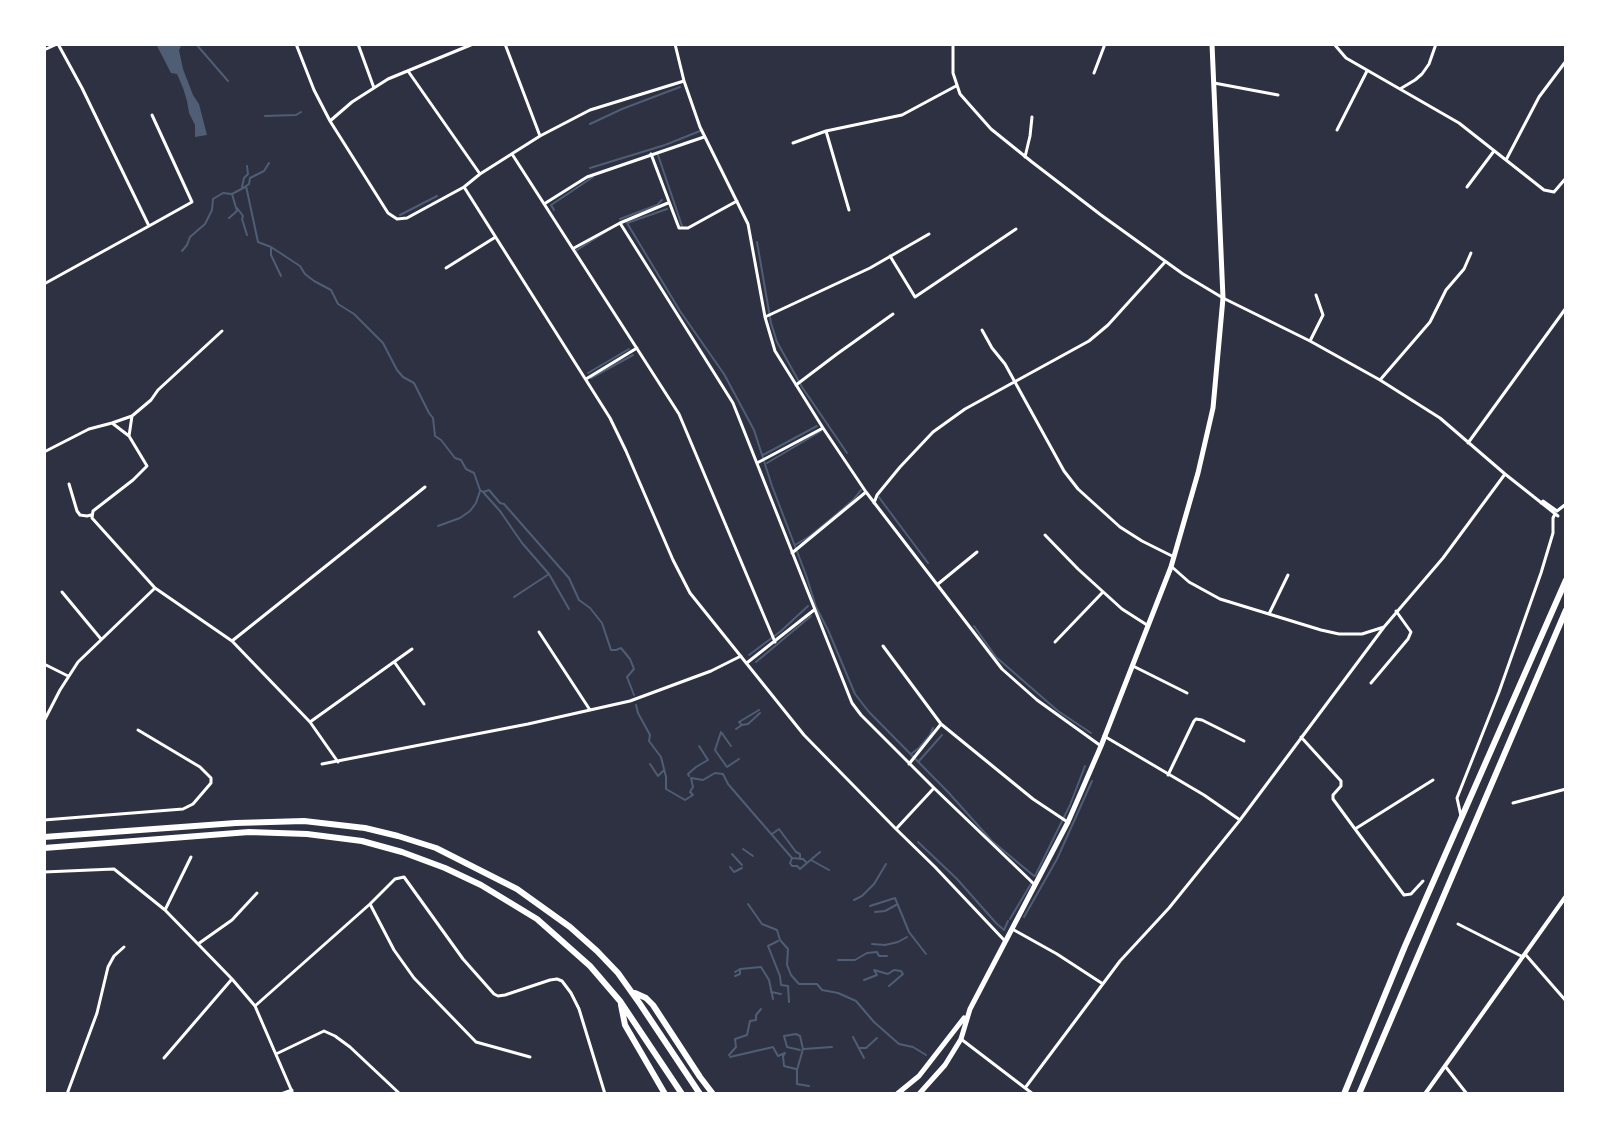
<!DOCTYPE html>
<style>
body{margin:0}
#map{position:relative;width:1610px;height:1138px;overflow:hidden;background:#2d3142;font-family:Barlow,sans-serif}
canvas{display:block}
.frame{position:absolute;inset:0;border:46px solid #fff;pointer-events:none}
</style>
<div id="map">
<canvas width="1610" height="1138"></canvas>
<div class="frame"></div>
</div>
<script>
const context = document.querySelector('canvas').getContext('2d');
context.lineJoin = 'round';
function fill(path, color) { context.fillStyle = color; context.fill(path, 'evenodd'); }
const poly = rows => new Path2D(rows.map(r => 'M' + r).join(''));
function strokePath(path, color, width, dash) { context.strokeStyle = color; context.lineWidth = width; context.lineCap = dash ? 'butt' : 'round'; context.setLineDash(dash || []); context.stroke(path); }
fill(poly([
 [156,44,182,44,179,50,183,69,193,95,199,104,207,135,195,137,195,125,189,113,187,101,183,88,177,74,171,73]
]), '#4f5d75');
strokePath(poly([
 [196,44,228,81],
 [265,116,296,115,301,112],
 [590,124,622,109,680,87],
 [658,155,682,226],
 [269,163,264,171,250,178,249,184,246,186,258,242,271,247,300,266,305,274,314,281,331,290,338,304,354,314,383,343,397,370,403,377,414,383,429,413,433,418,435,436,441,440,455,458,461,460,466,469,474,473,480,490,483,492,489,490,500,503,504,504,569,578,579,600,590,608,602,623,611,650,616,650,621,648,630,659,634,669,627,677,634,695],
 [590,168,665,145,700,131],
 [242,187,244,178,248,174,247,166],
 [237,208,243,216,242,219,247,235],
 [667,209,627,223,680,311,724,374,754,430,772,486,806,575,816,607,828,630,855,694,869,712,948,792,992,841,1034,876],
 [554,210,551,205,593,177],
 [400,215,437,196],
 [229,218,237,211,232,194,245,187],
 [620,219,657,205,662,200],
 [757,242,771,323,777,342,802,387,847,453],
 [271,248,271,255,281,276],
 [577,250,607,231],
 [182,251,187,245,190,237,205,224,212,210,213,199,223,193,232,194],
 [588,373,629,349],
 [591,378,633,355],
 [763,455,817,426],
 [767,463,821,431],
 [483,492,500,511,522,543,549,574,569,609],
 [878,496,928,563],
 [438,526,460,518,470,511,476,503,480,491],
 [795,545,810,536,838,513,853,500,861,490],
 [514,597,549,574],
 [974,626,996,657,1058,711,1091,733],
 [749,655,781,631,808,606],
 [756,662,811,616],
 [636,705,638,713,650,735,649,741,661,757,666,777,666,789,685,800,693,795,690,792,693,787,691,778,703,780,715,773,723,774,728,784,753,813,792,858,790,863,792,866,797,866,800,869,807,863,803,859,792,858],
 [741,724,739,722,759,710],
 [736,729,742,725,748,724,760,713],
 [731,746,721,732,715,750,727,767,739,759],
 [911,754,919,748,930,735,933,728],
 [919,761,942,735],
 [650,764,658,776,663,771],
 [689,776,688,774,696,767,708,760,699,746],
 [772,834,779,829,796,852,800,854,800,859],
 [918,842,957,879,996,923,1004,930,1008,921],
 [743,849,753,856],
 [732,854,742,865],
 [811,860,829,870],
 [807,863,820,852],
 [730,867,734,872,742,868],
 [1035,876,1070,805,1085,766],
 [854,900,862,896,874,884,886,864],
 [748,904,762,924,777,930,780,940,788,949,787,965,791,975,799,984,817,984,822,990,838,993,856,1001,874,1022,899,1044,913,1047,926,1055],
 [870,906,895,898,909,932,926,954],
 [875,912,885,911,896,905],
 [1024,917,1057,859,1092,781],
 [1010,919,1032,882],
 [778,941,768,946,780,976,781,985,788,986,789,1002],
 [872,944,885,945,898,942,907,937],
 [838,960,855,960,867,953,877,952,879,956,887,956],
 [735,972,740,969,761,967,769,980,773,999],
 [735,976,740,974,740,969],
 [864,980,877,975,874,970,888,974,894,970,901,971,903,974,889,986],
 [771,992,781,994],
 [853,1037,864,1058],
 [860,1048,866,1048,877,1038],
 [804,1049,832,1047],
 [800,1050,787,1047,784,1036,796,1034,800,1036,803,1049,797,1070,797,1084,809,1086],
 [785,1053,783,1056,784,1066,796,1069],
 [729,1055,736,1047,735,1039,747,1035,750,1021,756,1020,756,1015,761,1009],
 [730,1057,773,1047,778,1056,785,1053]
]), '#4f5d75', 2);
strokePath(poly([
 [296,44,314,90,330,121,388,213,397,219,407,218,464,187,480,174,540,136,590,110,684,81],
 [358,44,374,88],
 [505,44,540,136],
 [675,44,684,81,700,127,748,224,765,317,775,351,823,428,866,492,1002,669,1037,700,1101,746],
 [953,44,953,73,960,94,991,129,1032,162,1101,215,1183,274,1223,298,1310,341,1380,380,1440,418,1505,474,1558,516],
 [1334,44,1346,58,1459,123,1544,190,1554,192,1566,178],
 [44,50,57,44],
 [408,71,480,174],
 [1094,73,1105,44],
 [1214,83,1278,95],
 [1400,89,1415,80,1422,74,1429,64,1436,44],
 [330,121,352,102,388,79,473,44],
 [1337,130,1367,71],
 [826,131,849,210],
 [793,143,826,131,902,115,956,86],
 [512,154,679,414,775,642],
 [651,154,679,228,688,228,737,201],
 [1025,157,1030,136,1032,117],
 [1506,160,1539,97,1566,61],
 [464,187,610,418,626,451,673,560,690,593,804,735,896,829,935,867,1005,941],
 [1467,187,1494,151],
 [544,204,587,177,704,137],
 [620,223,733,403,852,703,861,715,934,788,1034,884],
 [149,226,192,202,152,115],
 [574,248,620,223,668,203],
 [890,256,915,297,1016,229],
 [446,268,494,238],
 [44,284,149,226,82,88,58,44],
 [765,317,870,268,929,234],
 [982,330,992,348,1005,364,1064,471,1078,489,1120,527,1142,541,1174,557],
 [1310,341,1323,315,1316,295],
 [586,379,637,348],
 [1380,380,1430,322,1446,290,1464,269,1471,253],
 [796,385,837,354,893,314],
 [112,423,129,436,147,466,133,480,93,511,92,518,155,588,232,641,310,722,412,649],
 [129,436,132,416],
 [1468,443,1566,308],
 [44,452,89,429,112,423,132,416,151,400,158,390,222,331],
 [757,463,823,428],
 [69,484,77,511,80,515,87,516,91,515],
 [874,503,877,495,900,467,933,432,965,409,1089,341,1108,325,1165,262],
 [1541,503,1543,501,1557,511,1566,504],
 [1045,535,1078,569,1122,609,1147,625],
 [792,553,866,492],
 [1172,567,1189,582,1220,599,1321,630,1339,634,1362,634,1384,627],
 [938,584,977,552],
 [62,592,101,639],
 [1269,614,1288,575],
 [539,632,590,710],
 [232,641,425,487],
 [1055,642,1102,593],
 [883,646,941,724,1033,799,1066,821],
 [748,662,814,610],
 [395,663,424,704],
 [44,664,68,676],
 [1133,666,1187,693],
 [1371,683,1408,639,1411,632,1396,611],
 [44,721,60,690,78,662,155,588],
 [310,722,338,762],
 [1104,736,1204,795,1240,820],
 [1301,737,1341,781,1341,786,1333,795,1333,799,1355,829,1433,780],
 [322,764,528,724,630,701,711,671,741,656],
 [909,764,941,724],
 [1168,775,1194,721,1196,719,1202,720,1244,741],
 [1513,803,1566,789],
 [1461,816,1457,798,1499,692,1541,573,1553,533,1553,518,1555,514],
 [44,820,183,809,193,804,211,783,211,778,200,767,138,730],
 [896,829,934,788],
 [1355,829,1404,895,1411,894,1423,881],
 [44,872,114,869,165,910,232,979,255,1006,293,1094],
 [370,904,394,950,414,978,476,1042,530,1057],
 [165,910,191,857],
 [1458,924,1523,957],
 [1014,930,1057,954,1103,984],
 [198,944,232,920,257,893],
 [1525,954,1566,1001],
 [255,1006,370,904,395,879,404,877,463,959,494,994,498,996,505,995,550,980,557,979,562,981,571,993,579,1009,605,1094],
 [961,1039,1033,1094],
 [276,1054,324,1031,335,1036,350,1047,400,1094],
 [164,1058,232,979],
 [1445,1066,1467,1094],
 [1025,1088,1120,961,1169,908,1240,820,1384,627,1443,558,1505,474],
 [67,1094,97,1013,108,967,114,956,124,947],
 [281,1094,292,1090]
]), '#fff', 3);
strokePath(poly([
 [1425,1094,1566,896]
]), '#fff', 4);
strokePath(poly([
 [897,1094,919,1076,964,1018],
 [919,1094,945,1065,961,1039,970,1009,1068,822,1101,746,1171,567,1198,473,1213,408,1223,298,1212,44]
]), '#fff', 5);
strokePath(poly([
 [44,837,236,823,304,821,365,828,398,836,436,848,517,889,570,927,597,951,618,973,640,1004,700,1094],
 [44,848,249,832,307,834,362,841,402,852,445,868,481,885,537,919,590,966,620,1001,682,1094],
 [635,993,646,998,653,1005,700,1077,713,1094],
 [621,1005,625,1025,665,1094],
 [1344,1094,1405,946,1566,580],
 [1359,1094,1566,610]
]), '#fff', 6);
</script>
